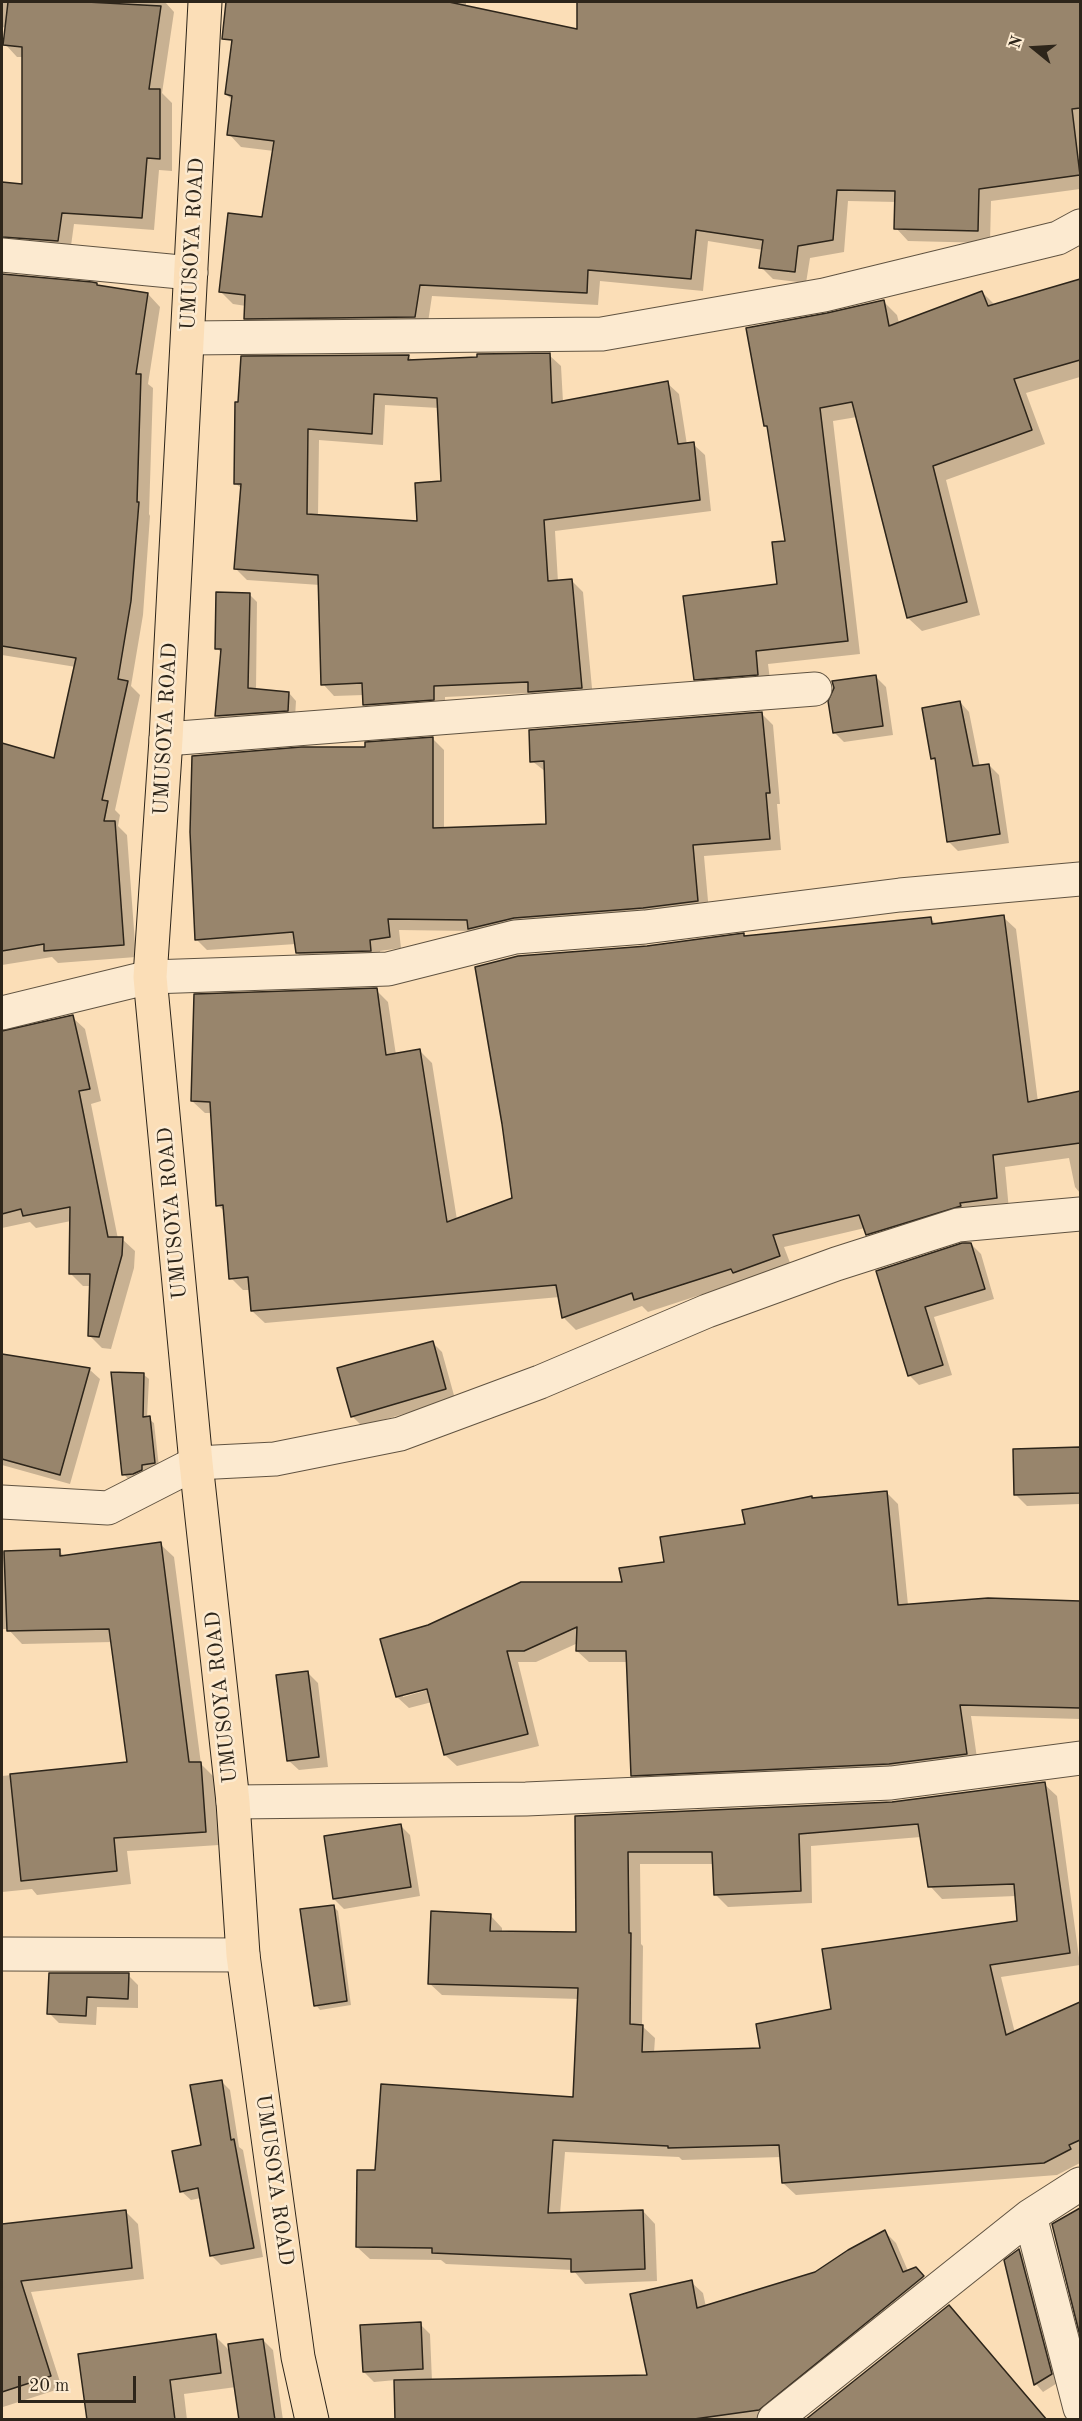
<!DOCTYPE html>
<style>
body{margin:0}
#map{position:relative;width:1082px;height:2421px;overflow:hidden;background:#fbdeb7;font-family:"Old Standard TT",serif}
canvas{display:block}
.frame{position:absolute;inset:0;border:3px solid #2d251a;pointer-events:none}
.north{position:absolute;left:1004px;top:18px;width:60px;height:60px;-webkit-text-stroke:4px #fcead0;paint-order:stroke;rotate:288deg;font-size:16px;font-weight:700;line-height:24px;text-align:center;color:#2d251a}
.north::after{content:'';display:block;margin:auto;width:21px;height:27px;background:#2d251a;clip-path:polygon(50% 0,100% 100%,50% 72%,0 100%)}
.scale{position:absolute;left:18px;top:2376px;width:118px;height:27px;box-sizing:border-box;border:3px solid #2d251a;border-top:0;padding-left:8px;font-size:18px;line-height:21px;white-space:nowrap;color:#2d251a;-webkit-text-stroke:4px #fcead0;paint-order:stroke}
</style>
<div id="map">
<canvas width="1082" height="2421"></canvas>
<div class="frame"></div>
<div class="north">N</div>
<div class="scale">20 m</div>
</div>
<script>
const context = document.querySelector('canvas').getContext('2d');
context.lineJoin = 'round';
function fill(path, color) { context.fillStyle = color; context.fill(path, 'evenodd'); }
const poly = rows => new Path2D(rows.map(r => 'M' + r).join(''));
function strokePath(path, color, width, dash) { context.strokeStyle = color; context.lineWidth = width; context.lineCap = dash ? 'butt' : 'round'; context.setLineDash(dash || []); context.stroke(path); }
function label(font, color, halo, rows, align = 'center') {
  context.font = font + ' "Old Standard TT",serif'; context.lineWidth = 5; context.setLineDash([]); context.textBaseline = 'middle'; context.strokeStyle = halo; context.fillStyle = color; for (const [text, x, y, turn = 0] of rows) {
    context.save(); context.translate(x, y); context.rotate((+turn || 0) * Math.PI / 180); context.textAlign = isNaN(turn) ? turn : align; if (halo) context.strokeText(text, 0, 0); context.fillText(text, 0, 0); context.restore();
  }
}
fill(poly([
 [2,2,165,2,174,12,162,93,172,103,172,171,159,170,154,230,74,224,70,253,2,254,2,184,23,185,24,57,17,57,5,44,7,28,2,27],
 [250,2,466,2,466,7,579,31,578,2,1080,2,1080,189,991,201,990,243,908,241,896,228,897,202,848,201,844,252,810,258,806,283,773,279,761,267,763,250,708,241,703,291,600,281,598,305,432,296,427,329,257,330,245,318,246,306,233,304,221,292,264,219,274,151,241,147,229,134,233,101,226,94],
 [2,275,92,284,99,287,148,294,160,307,148,384,153,388,149,514,150,516,143,615,131,686,140,695,115,810,120,815,118,826,127,835,136,957,58,963,52,957,2,965,2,745,56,759,76,667,2,655],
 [1080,280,1080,377,1026,393,1045,444,946,480,980,615,922,631,908,618,857,417,833,421,860,654,768,664,771,688,709,692,695,679,779,585,787,542,769,429,765,426,828,315,883,301,897,315,899,323,982,292,995,305],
 [549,355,561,366,563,402,667,383,679,394,687,445,693,444,705,455,711,511,555,531,558,582,571,580,583,592,593,699,541,703,531,693,445,697,445,711,376,716,365,704,364,695,334,696,323,684,320,585,247,580,235,568,242,489,235,483,237,404,408,356,414,362],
 [385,405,439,408,442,483,419,523,318,516,319,440,383,445],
 [249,594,257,602,256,690,289,693,296,701,295,718,224,724,217,716,222,654,217,648],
 [876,677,886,687,893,735,844,742,834,732],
 [960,702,969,712,980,767,989,765,999,775,1009,843,958,851,948,841,937,763,932,758],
 [761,713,773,725,780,804,777,804,781,850,704,856,709,912,472,931,399,930,401,948,380,951,382,962,309,964,297,953,296,944,207,950,196,939,367,748,433,739,444,750,444,830,547,826,546,772,532,761],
 [1003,917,1016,929,1038,1102,1080,1093,1080,1193,1075,1187,1069,1158,1005,1167,1009,1210,879,1246,867,1234,865,1228,784,1247,792,1268,743,1281,648,1312,642,1306,576,1330,564,1318,560,1297,265,1323,252,1311,250,1290,243,1290,231,1278,225,1212,218,1205,212,1113,205,1113,192,1101,376,990,388,1002,396,1055,419,1050,432,1063,457,1220,514,1199,647,947,744,935,746,938,931,919,937,925],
 [72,1017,85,1029,101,1101,91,1104,118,1239,122,1239,135,1251,134,1268,111,1349,102,1348,89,1335,91,1286,83,1286,70,1273,71,1221,36,1228,30,1222,2,1228,2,1032],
 [971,1244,981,1254,994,1299,934,1317,952,1375,919,1385,909,1375,878,1272],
 [432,1342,442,1352,455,1399,362,1426,352,1416],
 [2,1355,90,1370,100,1379,70,1484,2,1465],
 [144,1375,149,1379,147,1418,154,1423,159,1467,146,1470,146,1474,138,1478,128,1479,124,1474],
 [1080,1449,1080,1504,1027,1506,1015,1494,1014,1451],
 [887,1493,898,1504,908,1605,988,1600,1080,1603,1080,1719,971,1716,978,1765,645,1787,633,1775,628,1662,589,1662,577,1651,578,1643,536,1662,518,1662,539,1746,457,1766,445,1755,432,1702,409,1708,397,1697,747,1525,814,1500],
 [434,1685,435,1688,403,1697,403,1694],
 [160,1544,174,1557,201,1764,214,1777,219,1845,127,1851,131,1884,37,1895,32,1889,2,1892,2,1776,128,1763,113,1642,22,1644,8,1629,2,1629,2,1552,59,1551,65,1557],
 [308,1673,318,1683,328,1767,299,1770,289,1761],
 [1044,1784,1057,1796,1080,1965,1001,1977,1015,2033,1080,2004,1080,2163,1057,2175,796,2195,783,2183,782,2157,682,2160,679,2157,565,2152,560,2214,643,2211,655,2224,657,2281,585,2284,573,2270,446,2264,441,2260,370,2259,357,2247,376,2172,575,2099,579,1999,442,1995,429,1983,490,1915,502,1928,502,1932,577,1933,576,1817,892,1803],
 [921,1837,930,1886,942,1899,1016,1896,1019,1923,832,2010,762,2050,654,2053,655,2038,642,2026,643,1946,641,1944,640,1864,714,1864,715,1894,728,1907,812,1903,811,1846],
 [400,1825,410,1835,420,1896,344,1909,334,1899],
 [333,1906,338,1911,351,2005,320,2010,316,2005],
 [128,1975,138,1985,138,2008,97,2007,96,2025,59,2023,49,2013],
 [221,2081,230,2090,239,2147,243,2150,263,2257,221,2265,211,2255,201,2198,191,2200,181,2191,203,2147],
 [1080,2210,1080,2330,1053,2225],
 [126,2212,138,2224,144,2279,31,2292,62,2388,3,2407,2,2225],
 [885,2232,896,2243,908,2271,916,2269,927,2281,772,2420,396,2420,396,2380,374,2382,364,2372,420,2324,430,2334,432,2381,649,2377,691,2282,703,2293,706,2307,815,2273],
 [1019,2251,1027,2258,1059,2382,1043,2392,1036,2384,1006,2261],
 [215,2336,230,2351,263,2340,273,2350,283,2420,240,2420,236,2387,184,2394,187,2420,89,2420]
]), '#0003');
const building = poly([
 [8,2,87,2,161,6,149,89,160,89,160,159,147,158,142,218,62,213,58,241,2,237,2,182,22,184,22,47,3,45,8,2],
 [226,2,449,2,577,29,577,2,1080,2,1080,108,1072,109,1080,175,979,189,978,231,894,229,895,191,837,190,833,240,798,246,795,272,759,268,763,240,696,230,691,279,588,270,587,293,420,285,415,317,244,319,245,295,219,292,228,213,262,217,274,141,227,135,232,96,225,94,232,40,222,39,226,2],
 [2,274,92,282,97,283,97,285,148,293,136,374,141,374,137,502,139,502,131,601,118,679,128,681,102,800,108,801,104,821,115,821,124,945,44,951,44,944,2,951,2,743,54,758,76,658,2,646,2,274],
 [1080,279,1080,360,1014,379,1032,430,933,466,967,602,907,618,852,402,820,408,848,641,756,651,758,675,694,680,683,596,777,584,772,542,785,541,767,426,764,426,746,328,827,313,884,300,889,326,982,291,988,306,1080,279],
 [550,353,552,403,668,381,678,444,694,442,700,500,544,520,548,581,572,579,582,688,528,692,528,682,434,686,434,700,363,705,362,683,321,685,318,575,234,569,241,484,234,484,235,402,238,402,241,356,409,355,408,360,477,357,477,354,550,353],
 [374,394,437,398,441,481,415,483,417,521,307,514,308,429,372,434,374,394],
 [216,592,250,593,248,688,289,692,288,711,215,716,221,649,215,649,216,592],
 [876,675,883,726,833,733,828,701,834,688,832,681,876,675],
 [960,701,973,766,989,764,1000,834,947,842,935,758,931,759,922,708,960,701],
 [762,712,770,793,766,793,770,839,693,845,698,901,643,908,514,918,468,929,467,920,388,919,390,937,370,940,371,951,296,953,293,932,195,940,190,832,192,756,301,747,365,747,365,742,433,737,433,828,546,824,544,761,530,762,529,730,762,712],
 [1004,915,1028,1102,1080,1091,1080,1143,993,1155,997,1198,960,1203,961,1206,866,1235,859,1215,773,1235,780,1256,733,1273,731,1269,634,1300,632,1293,562,1318,556,1285,251,1311,248,1277,229,1279,223,1205,216,1206,210,1102,191,1101,194,994,377,988,386,1055,420,1049,447,1222,512,1198,502,1124,475,967,518,956,647,946,744,933,744,936,931,917,932,924,1004,915],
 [73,1015,90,1089,79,1091,108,1237,123,1237,122,1255,99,1337,88,1336,90,1274,69,1274,70,1207,23,1216,21,1209,2,1214,2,1031,73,1015],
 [962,1243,971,1243,985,1289,925,1307,943,1365,908,1376,876,1271,962,1243],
 [433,1341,446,1389,351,1417,337,1368,433,1341],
 [2,1354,90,1368,60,1475,2,1459,2,1354],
 [111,1372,144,1373,143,1417,150,1416,155,1463,142,1465,142,1470,133,1474,122,1475,111,1372],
 [1080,1447,1080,1493,1014,1495,1013,1449,1080,1447],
 [887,1491,898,1605,988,1598,1080,1601,1080,1708,960,1705,967,1754,889,1764,631,1776,626,1651,576,1651,577,1627,524,1651,507,1651,528,1734,444,1755,427,1689,396,1697,380,1639,428,1625,521,1582,622,1582,619,1568,664,1562,660,1537,745,1524,742,1510,812,1496,812,1498,887,1491],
 [161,1542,189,1762,201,1762,206,1832,114,1838,117,1871,21,1881,10,1774,127,1762,109,1629,7,1631,4,1551,60,1549,60,1556,161,1542],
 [308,1671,319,1757,287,1761,276,1675,308,1671],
 [1045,1782,1070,1953,990,1965,1006,2035,1080,2002,1080,2140,1069,2145,1071,2149,1044,2163,782,2183,779,2145,668,2148,668,2146,553,2140,548,2213,643,2210,645,2269,571,2272,571,2259,432,2253,432,2248,356,2247,357,2170,375,2170,381,2084,573,2097,578,1988,428,1984,431,1911,491,1914,490,1931,576,1932,575,1816,892,1802,1045,1782],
 [918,1824,928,1887,1014,1884,1017,1921,822,1949,831,2009,756,2024,760,2048,642,2052,643,2025,630,2024,631,1933,629,1933,628,1852,712,1852,714,1895,801,1891,799,1834,918,1824],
 [401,1824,411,1887,333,1899,324,1836,401,1824],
 [334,1905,347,2001,314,2006,300,1909,334,1905],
 [49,1973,129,1973,128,1999,87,1997,86,2016,47,2014,49,1973],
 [222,2080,231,2140,234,2139,254,2248,210,2256,198,2188,180,2192,172,2151,201,2145,190,2085,222,2080],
 [1080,2208,1080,2336,1052,2224,1080,2208],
 [126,2210,132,2268,21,2281,51,2376,2,2392,2,2224,126,2210],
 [885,2230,903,2272,916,2267,924,2276,759,2410,687,2420,395,2420,394,2380,647,2375,630,2294,692,2280,697,2308,815,2272,848,2250,885,2230],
 [1019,2249,1052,2374,1034,2385,1004,2260,1019,2249],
 [949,2305,1047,2420,805,2420,949,2305],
 [421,2322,423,2369,363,2372,360,2325,421,2322],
 [216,2334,221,2373,170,2380,175,2420,87,2420,78,2354,216,2334],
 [263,2339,275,2420,239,2420,228,2344,263,2339]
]);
fill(building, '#98856c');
strokePath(building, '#2d251a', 1.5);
const minor = poly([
 [2,255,191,273],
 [188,338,602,334,824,295,1058,238,1080,226],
 [166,739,815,689],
 [2,1013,150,977,388,969,515,937,645,927,900,895,1080,879],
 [2,1502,108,1508,196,1463,275,1459,400,1434,540,1382,707,1311,836,1264,958,1225,1080,1214],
 [233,1802,526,1799,891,1783,1080,1758],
 [2,1954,243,1955],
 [1030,2216,1080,2408],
 [774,2420,1030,2216,1080,2184]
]);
const major = poly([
 [205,2,166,739,150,977,196,1463,233,1802,243,1955,298,2357,312,2420]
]);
strokePath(minor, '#605341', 35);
strokePath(major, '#2d251a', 35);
strokePath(minor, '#fcead0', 33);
strokePath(major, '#fbdeb7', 33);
label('21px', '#2d251a', '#fcead0', [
 ["UMUSOYA ROAD",193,244,-87],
 ["UMUSOYA ROAD",166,729,-87],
 ["UMUSOYA ROAD",173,1213,-95],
 ["UMUSOYA ROAD",222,1697,-96],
 ["UMUSOYA ROAD",274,2180,82]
]);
</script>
